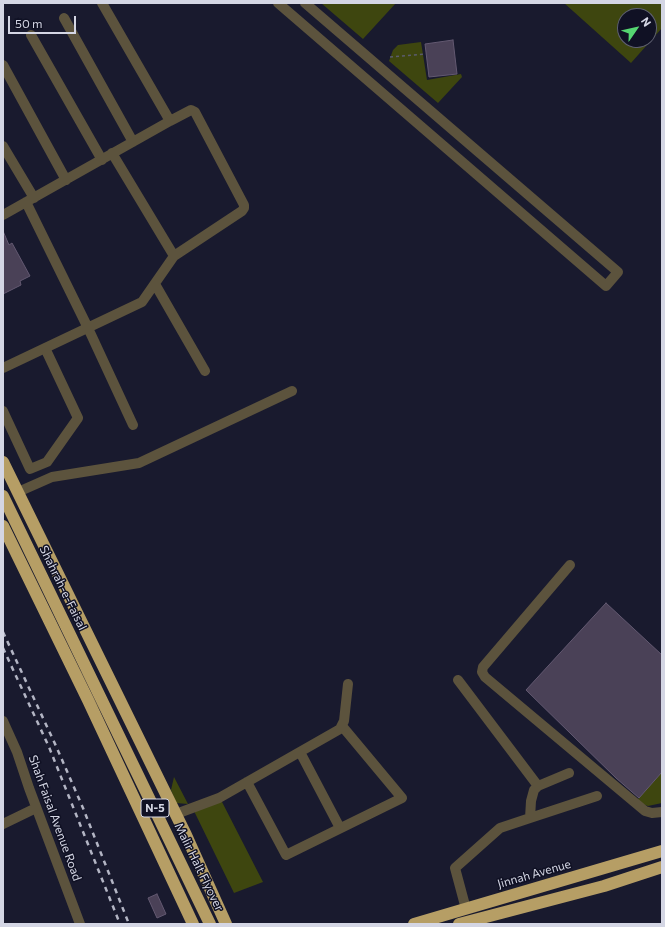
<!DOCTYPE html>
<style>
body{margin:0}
#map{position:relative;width:665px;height:927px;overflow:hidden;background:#191a2e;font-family:Commissioner,sans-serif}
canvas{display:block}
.frame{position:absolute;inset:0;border:4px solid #d4d6e4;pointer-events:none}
.north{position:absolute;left:617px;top:8px;width:40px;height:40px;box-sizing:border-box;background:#101124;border:1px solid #5e6071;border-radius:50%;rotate:56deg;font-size:11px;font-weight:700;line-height:16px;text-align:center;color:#d4d6e4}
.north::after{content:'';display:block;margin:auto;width:14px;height:18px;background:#55d671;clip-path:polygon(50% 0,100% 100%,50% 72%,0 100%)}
.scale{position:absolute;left:8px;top:16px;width:68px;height:18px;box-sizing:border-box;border:2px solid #d4d6e4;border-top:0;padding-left:5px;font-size:12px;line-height:14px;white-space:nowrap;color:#d4d6e4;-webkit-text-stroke:3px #101124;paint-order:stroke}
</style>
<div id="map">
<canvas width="665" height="927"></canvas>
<div class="frame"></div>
<div class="north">N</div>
<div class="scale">50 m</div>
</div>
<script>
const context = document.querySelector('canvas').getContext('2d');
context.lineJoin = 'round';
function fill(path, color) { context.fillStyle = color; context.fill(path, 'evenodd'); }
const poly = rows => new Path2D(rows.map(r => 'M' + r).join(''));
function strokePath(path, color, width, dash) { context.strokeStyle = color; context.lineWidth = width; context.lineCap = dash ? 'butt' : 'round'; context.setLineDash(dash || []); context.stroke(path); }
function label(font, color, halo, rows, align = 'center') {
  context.font = font + ' Commissioner,sans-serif'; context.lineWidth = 3; context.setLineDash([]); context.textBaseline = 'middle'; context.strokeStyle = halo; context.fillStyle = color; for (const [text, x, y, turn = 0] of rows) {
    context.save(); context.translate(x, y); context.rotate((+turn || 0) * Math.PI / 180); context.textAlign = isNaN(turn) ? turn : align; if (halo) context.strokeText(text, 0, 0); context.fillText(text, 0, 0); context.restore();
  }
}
fill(poly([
 [321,3,396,3,363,39],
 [564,3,662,3,662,28,631,63],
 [625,16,649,16,649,40,625,40],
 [421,42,427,80,461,74,462,77,438,103,389,61,393,50,398,45],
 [662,772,662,803,648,806,640,803,638,799],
 [174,777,188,804,176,803,171,790],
 [221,800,263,882,234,893,194,811]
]), '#3e460f');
const building = poly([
 [453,40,457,74,429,77,425,44,453,40],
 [3,231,9,245,12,243,30,276,20,281,21,285,3,294,3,231],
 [606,603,662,655,662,772,639,798,616,778,526,690,606,603],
 [157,894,166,914,157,918,148,898,157,894]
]);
fill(building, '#4a4157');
strokePath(building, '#635971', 1);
strokePath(poly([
 [390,57,426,54]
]), '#5b5c6e', 1.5, [3, 3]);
strokePath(poly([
 [102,3,170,121],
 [278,3,606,286,618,272,305,3],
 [64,18,133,142],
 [31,35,102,160],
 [3,65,66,180],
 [3,146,34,198],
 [112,153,174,256],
 [26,202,88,328,133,425],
 [3,215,170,121,191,110,195,112,244,205,244,208,242,211,174,256,142,302,3,368],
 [155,284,205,371],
 [3,411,30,469,47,462,78,418,45,348],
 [18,492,52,477,139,463,292,391],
 [570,565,483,667,482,672,485,677,645,811,652,813,662,812],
 [458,680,538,786,534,790,531,801,530,818,500,828,455,868,466,909],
 [3,721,17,752,29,788,80,924],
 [300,752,340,828],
 [247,782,286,855,402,798,342,726],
 [538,786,569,773],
 [176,814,219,798,340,729,344,721,348,684],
 [530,818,597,796],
 [3,824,36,808]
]), '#5c533d', 10);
strokePath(poly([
 [3,462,186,835,226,924],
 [3,496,210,924],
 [3,526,88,700,193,924],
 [414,924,662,851],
 [459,924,604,886,662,867]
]), '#b69e65', 12);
strokePath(poly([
 [3,632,56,746,83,808,129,924],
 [3,648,49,747,120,924]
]), '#b3b5c4', 2.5, [5, 5]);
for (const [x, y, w] of [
 [155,808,28]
]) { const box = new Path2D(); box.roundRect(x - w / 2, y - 9, w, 18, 3); context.fillStyle = '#101124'; context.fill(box); strokePath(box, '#d4d6e4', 1); }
label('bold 11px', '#d4d6e4', null, [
 ["N-5",155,808]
]);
label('12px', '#d4d6e4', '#101124', [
 ["Shahrah-e-Faisal",63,588,64],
 ["Shah Faisal Avenue Road",55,818,70],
 ["Malir Halt Flyover",199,867,64],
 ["Jinnah Avenue",534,874,-16]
]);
</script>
